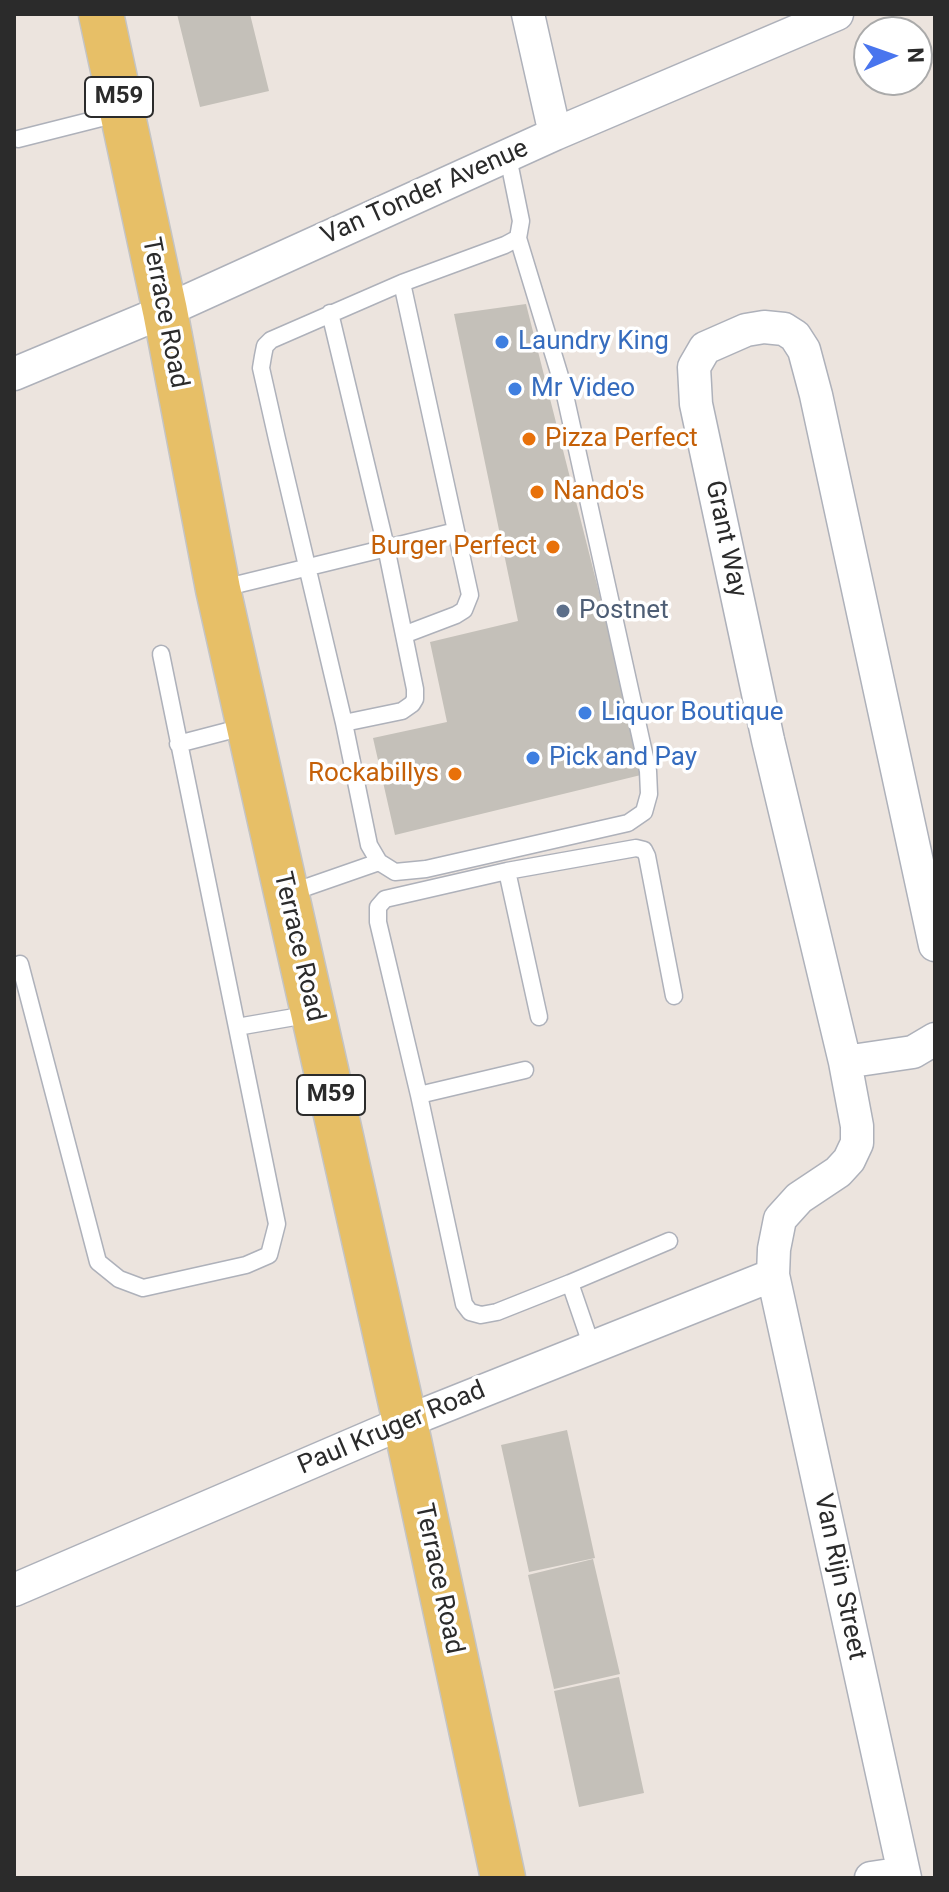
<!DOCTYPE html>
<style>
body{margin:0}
#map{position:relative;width:949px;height:1892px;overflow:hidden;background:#ece4de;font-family:Roboto,sans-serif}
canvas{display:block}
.frame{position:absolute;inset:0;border:16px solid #2b2b2b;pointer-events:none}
.north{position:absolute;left:853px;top:16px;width:80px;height:80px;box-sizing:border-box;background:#fff;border:2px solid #aaa;border-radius:50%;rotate:88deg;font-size:22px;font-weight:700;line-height:32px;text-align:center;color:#2b2b2b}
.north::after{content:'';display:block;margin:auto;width:28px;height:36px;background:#4975ee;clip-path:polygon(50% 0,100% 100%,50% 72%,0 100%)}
</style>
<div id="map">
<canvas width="949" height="1892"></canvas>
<div class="frame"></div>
<div class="north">N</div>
</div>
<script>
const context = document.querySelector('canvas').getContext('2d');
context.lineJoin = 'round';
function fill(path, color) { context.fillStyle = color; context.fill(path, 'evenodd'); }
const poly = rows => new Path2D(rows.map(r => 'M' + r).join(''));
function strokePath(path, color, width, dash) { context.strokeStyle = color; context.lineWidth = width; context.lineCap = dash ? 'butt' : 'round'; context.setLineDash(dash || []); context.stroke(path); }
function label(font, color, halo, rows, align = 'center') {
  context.font = font + ' Roboto,sans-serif'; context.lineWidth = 7; context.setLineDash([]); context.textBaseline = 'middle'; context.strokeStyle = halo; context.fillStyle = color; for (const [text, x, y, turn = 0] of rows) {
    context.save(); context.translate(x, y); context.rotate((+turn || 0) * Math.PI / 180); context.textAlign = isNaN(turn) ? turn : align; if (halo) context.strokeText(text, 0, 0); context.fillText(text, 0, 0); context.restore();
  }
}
fill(poly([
 [177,14,250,14,269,91,200,107],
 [526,304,645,774,395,835,373,738,447,722,430,642,518,621,454,314],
 [567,1430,595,1558,529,1572,501,1445],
 [593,1559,620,1674,554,1689,528,1575],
 [619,1677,644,1793,579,1807,554,1691]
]), '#c4c0b9');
const service = poly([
 [18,139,121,113],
 [508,157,521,221,518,238,505,245,402,283,271,340,265,346,263,356,261,368,277,439,344,723,369,845,379,862,395,872,426,869,628,823,644,812,649,794,648,771,563,386,518,238],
 [402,283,470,595,464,610,456,615,406,634],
 [330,313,386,547,415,689,415,699,412,704,402,711,344,723],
 [219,589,456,531],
 [178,744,247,726],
 [507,871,539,1017],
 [287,894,379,862],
 [20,964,98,1262,119,1279,143,1288,246,1265,269,1255,277,1224,161,654],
 [237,1027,312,1014],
 [419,1095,525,1070],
 [570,1283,669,1241],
 [592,1347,570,1283,497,1312,481,1315,470,1312,464,1304,419,1095,378,922,378,907,385,899,507,871,636,848,644,850,647,856,674,996]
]);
const minor = poly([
 [528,14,555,134],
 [14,374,165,311,555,134,837,14],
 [845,1062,913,1052,935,1039],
 [14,1590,405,1422,773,1275],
 [871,1878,904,1873],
 [905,1878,773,1275,774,1249,780,1219,799,1198,838,1172,849,1160,857,1143,857,1126,845,1062,768,740,696,404,694,367,705,348,746,330,764,327,784,329,795,336,804,350,816,395,935,945]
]);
const primary = poly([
 [101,14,165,311,218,589,405,1422,503,1878]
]);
strokePath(service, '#aeb1ba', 19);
strokePath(minor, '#aeb1ba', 35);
strokePath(primary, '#c4c4c4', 47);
strokePath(service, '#fff', 16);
strokePath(minor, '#fff', 32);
strokePath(primary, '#e7bf67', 44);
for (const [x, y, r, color] of [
 [502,342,8,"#3f7fe0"],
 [515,389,8,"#3f7fe0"],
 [529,439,8,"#e8710a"],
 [537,492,8,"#e8710a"],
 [553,547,8,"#e8710a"],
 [563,611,8,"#5c6f8a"],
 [585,713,8,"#3f7fe0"],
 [533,758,8,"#3f7fe0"],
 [455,774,8,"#e8710a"]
]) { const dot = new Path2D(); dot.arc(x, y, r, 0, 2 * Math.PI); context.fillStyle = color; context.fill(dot); strokePath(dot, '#fff', 3); }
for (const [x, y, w] of [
 [119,97,68],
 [331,1095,68]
]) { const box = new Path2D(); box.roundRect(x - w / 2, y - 20, w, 40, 6); context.fillStyle = '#fff'; context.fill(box); strokePath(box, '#2b2b2b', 2); }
label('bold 24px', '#2b2b2b', null, [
 ["M59",119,97],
 ["M59",331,1095]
]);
label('26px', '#2b2b2b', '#fff', [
 ["Van Tonder Avenue",425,193,-24],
 ["Terrace Road",164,313,79],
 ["Grant Way",725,539,78],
 ["Terrace Road",298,947,77],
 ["Paul Kruger Road",392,1429,-23],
 ["Van Rijn Street",839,1577,78],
 ["Terrace Road",438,1579,78]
]);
label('26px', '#366cbe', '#fff', [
 ["Laundry King",518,342],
 ["Mr Video",531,389],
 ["Liquor Boutique",601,713],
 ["Pick and Pay",549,758]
], 'left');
label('26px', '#c56008', '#fff', [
 ["Pizza Perfect",545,439],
 ["Nando's",553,492],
 ["Burger Perfect",537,547,"right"],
 ["Rockabillys",439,774,"right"]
], 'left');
label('26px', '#4e5e75', '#fff', [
 ["Postnet",579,611]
], 'left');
</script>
